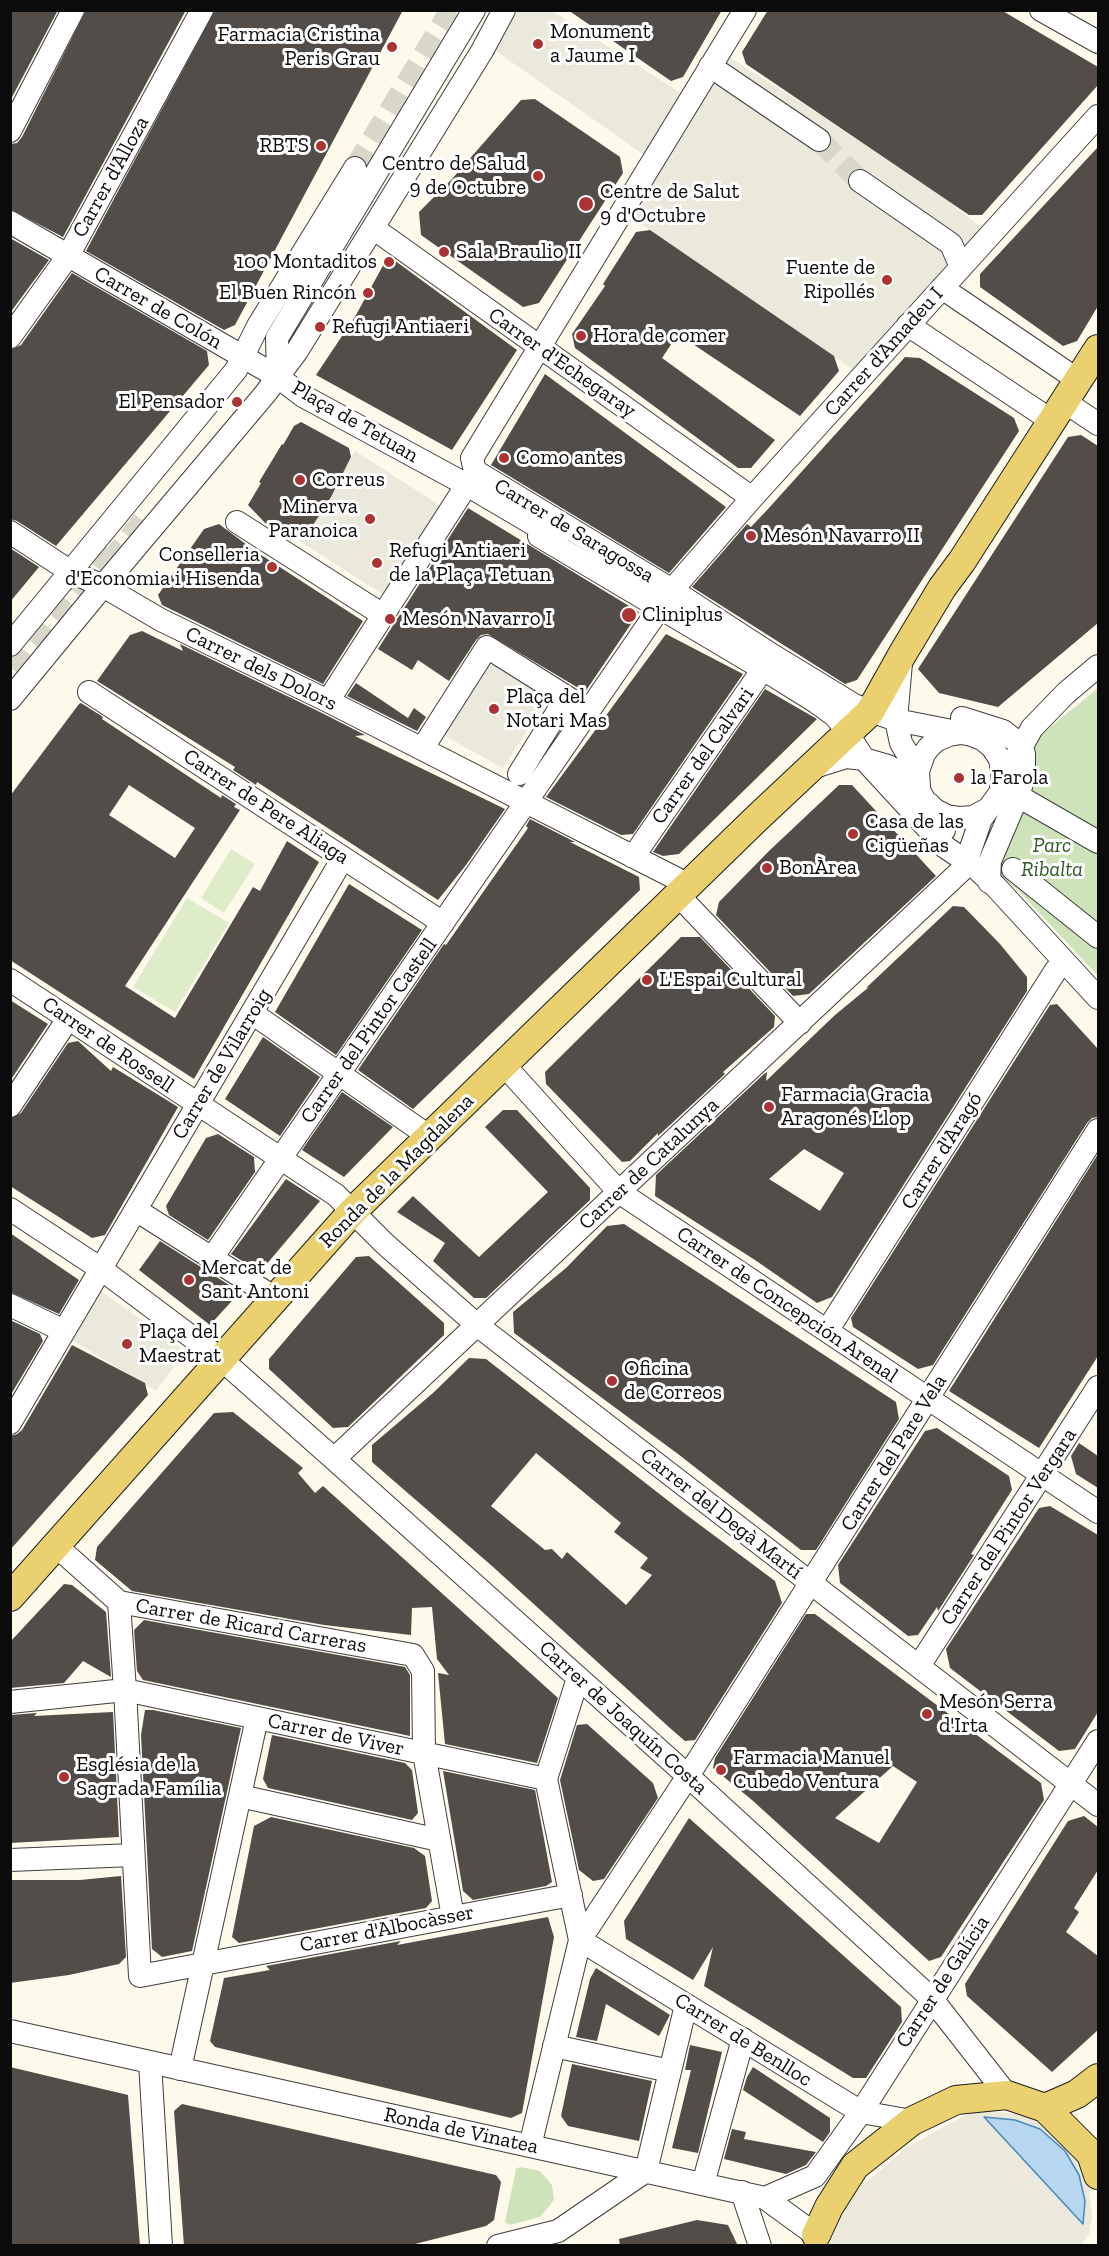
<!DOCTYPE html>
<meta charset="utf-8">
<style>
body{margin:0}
#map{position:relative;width:1109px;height:2256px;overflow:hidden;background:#fdfaec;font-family:"Zilla Slab",serif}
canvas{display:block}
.frame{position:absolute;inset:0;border:12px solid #0b0b0b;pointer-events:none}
</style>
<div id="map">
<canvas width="1109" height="2256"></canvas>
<div class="frame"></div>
</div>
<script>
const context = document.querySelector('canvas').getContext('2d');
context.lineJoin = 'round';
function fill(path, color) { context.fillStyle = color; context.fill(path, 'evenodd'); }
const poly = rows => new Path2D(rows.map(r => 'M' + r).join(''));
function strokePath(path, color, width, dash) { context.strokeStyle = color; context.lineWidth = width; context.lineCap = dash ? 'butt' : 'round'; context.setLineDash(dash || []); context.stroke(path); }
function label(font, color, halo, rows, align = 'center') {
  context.font = font + ' "Zilla Slab",serif'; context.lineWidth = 6; context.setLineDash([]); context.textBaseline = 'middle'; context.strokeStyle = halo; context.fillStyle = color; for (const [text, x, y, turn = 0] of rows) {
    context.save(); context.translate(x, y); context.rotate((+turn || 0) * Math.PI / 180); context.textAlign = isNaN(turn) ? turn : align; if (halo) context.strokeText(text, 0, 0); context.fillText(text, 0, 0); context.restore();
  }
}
fill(poly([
 [1098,688,1098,976,1017,889,994,872,1024,797,1037,738],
 [520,2167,540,2171,552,2185,554,2200,540,2217,510,2225,505,2222,516,2169]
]), '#cee3b9');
fill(poly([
 [231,849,255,864,224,913,201,898],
 [187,898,229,923,175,1012,133,987]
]), '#dfecca');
fill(poly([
 [513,11,552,11,695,102,724,54,802,103,948,201,983,229,855,371,629,216,653,161,493,49],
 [355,451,444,508,387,597,298,540,300,537,307,535,317,516,320,517,327,504,325,503,332,491,334,491,341,479,340,478],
 [510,661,554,689,503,768,434,730,474,668],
 [98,1289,185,1351,156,1391,67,1337],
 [983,2110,1016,2114,1046,2125,1067,2144,1087,2171,1092,2217,1089,2234,1081,2245,829,2246,828,2243,835,2226,858,2190,906,2148,973,2111]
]), '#ebe8dc');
const water = poly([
 [984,2117,1015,2120,1040,2129,1065,2151,1079,2175,1085,2201,1083,2224,984,2117]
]);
fill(water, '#b6d7ef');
strokePath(water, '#4589be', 1.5);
fill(poly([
 [10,10,58,10,10,101],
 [86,10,186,10,63,237,10,209,10,144,17,143,22,137],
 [215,10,403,10,235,325,224,330,86,251],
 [568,10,722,10,683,77,671,81],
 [768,10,1001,10,1098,67,1098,85,982,215,969,215,746,64,742,52],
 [535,99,620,157,623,173,539,303,523,307,421,235,419,212,452,179,521,100],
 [1098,147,1098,306,1077,341,1063,346,980,287,980,274],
 [650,230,834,356,839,371,800,416,678,334,662,358,775,440,751,468,738,468,575,348,572,334,605,286,603,284,636,232],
 [10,238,49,260,10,313],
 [386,260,394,260,517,350,452,450,316,375,356,315],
 [72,273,207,351,209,365,56,546,17,521,10,519,10,350,21,345],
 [905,357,920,358,1014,418,1019,431,857,680,845,684,692,587,747,524,751,527,768,509],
 [545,374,726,507,669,573,491,465],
 [301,422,349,448,351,457,331,497,304,539,271,520,268,526,248,505,261,483,259,482,282,444,283,445,294,426],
 [1081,435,1098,446,1098,623,998,707,939,693,918,669,1068,437],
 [468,508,639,612,585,692,488,634,481,635,476,640,449,681,418,660,412,670,378,649],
 [219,524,255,551,363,621,323,684,162,605,158,595,204,529],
 [10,548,39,567,10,602],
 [142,631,183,651,180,644,322,713,365,735,355,736,505,809,466,865,438,900,257,782,256,785,233,770,235,767,97,681,130,635],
 [666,634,743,674,633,834,621,835,546,797],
 [356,683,408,718,414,708,426,717,417,731,347,696],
 [765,689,817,719,679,854,663,856,653,852],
 [81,703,103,717,102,719,221,798,222,795,236,804,234,807,240,810,125,986,175,1018,253,887,260,891,287,841,319,862,194,1079,10,960,10,796,79,704],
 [129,785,195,828,175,858,109,815],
 [839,785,852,785,936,876,809,994,793,996,716,915,719,902,769,851],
 [530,819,575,842,570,842,639,877,640,890,413,1109,358,1070,444,944,446,945,528,828,526,826],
 [349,884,422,930,336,1055,275,1012],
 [953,906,964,907,1000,944,1027,977,1027,991,832,1297,817,1303,755,1260,655,1196,656,1175,764,1074,767,1072,766,1081,835,1015,869,987,866,988],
 [804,1149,844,1173,820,1211,769,1179],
 [681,937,700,937,775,1016,774,1027,723,1072,725,1074,658,1136,658,1133,630,1161,622,1162,546,1084,545,1072],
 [10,1000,48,1024,10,1081],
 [1057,1004,1098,1049,1098,1117,1092,1118,1087,1123,933,1365,918,1369,853,1327,851,1318,1050,1005],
 [263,1037,320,1077,280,1136,225,1099],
 [78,1041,111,1071,113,1067,178,1107,105,1235,92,1238,10,1186,10,1119,21,1113,68,1043],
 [342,1092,393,1127,344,1177,302,1150],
 [503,1110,517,1110,590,1188,590,1200,486,1298,474,1298,433,1261,445,1243,397,1212,413,1196,479,1257,548,1192,485,1127],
 [218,1134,254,1157,255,1172,208,1240,169,1215,166,1206,206,1138],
 [1098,1154,1098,1356,1039,1448,949,1391],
 [286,1179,320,1201,260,1272,231,1254],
 [624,1224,896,1402,899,1419,816,1550,801,1550,678,1454,514,1333,513,1312,566,1268,607,1226],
 [10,1233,79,1280,59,1314,10,1292],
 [160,1241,240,1292,210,1325,139,1270],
 [369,1256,444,1323,444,1335,348,1427,333,1428,269,1369,269,1359,356,1257],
 [10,1320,40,1334,43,1341,10,1396],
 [72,1345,145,1383,148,1395,10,1550,10,1436,17,1434,22,1430],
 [469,1358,486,1359,684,1513,775,1581,782,1603,695,1740,685,1741,671,1729,492,1566,372,1462,372,1445,433,1393],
 [536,1453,621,1523,614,1532,648,1558,640,1568,652,1575,626,1605,567,1552,562,1559,552,1549,545,1550,491,1506],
 [233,1412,303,1468,298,1473,315,1493,323,1486,558,1698,537,1763,445,1744,438,1673,449,1675,437,1659,432,1607,412,1608,411,1635,324,1625,132,1591,95,1560,97,1547,214,1413],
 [937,1428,1009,1476,1012,1490,971,1554,974,1555,938,1611,937,1607,918,1635,908,1636,840,1583,838,1565,925,1431],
 [1079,1443,1098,1456,1098,1488,1076,1474,1071,1456],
 [1050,1506,1098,1535,1098,1712,1075,1749,1059,1751,950,1668,946,1649,1039,1508],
 [64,1584,72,1585,106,1612,111,1677,83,1661,64,1683,10,1688,10,1642],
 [806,1614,815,1614,1041,1783,1044,1800,941,1957,929,1961,752,1800,713,1768,715,1758],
 [893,1766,917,1782,879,1843,835,1818],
 [144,1620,405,1667,410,1675,410,1736,143,1680,137,1671,134,1630],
 [145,1710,153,1710,241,1728,192,1951,162,1957,152,1949,141,1735],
 [113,1712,119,1837,10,1843,10,1715,37,1713,34,1716],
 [587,1724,653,1783,658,1798,604,1879,593,1881,579,1870,560,1780,577,1725],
 [272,1735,405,1763,412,1770,418,1813,412,1820,268,1788,263,1779],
 [443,1771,535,1790,552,1882,546,1886,473,1900,463,1891],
 [1084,1816,1098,1827,1098,1870,1074,1908,1079,1912,1066,1932,1098,1956,1098,2030,1052,2072,967,1996,965,1984,1068,1821],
 [271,1817,414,1848,425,1856,432,1901,426,1908,239,1943,232,1937,254,1826],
 [689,1818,901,2007,902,2022,866,2078,853,2078,704,1986,713,1947,693,1980,626,1939,624,1921],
 [121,1876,126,1957,119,1964,69,1975,10,1983,10,1880,80,1880],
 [548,1917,554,1937,522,2113,511,2118,215,2047,210,2041,224,1978,270,1970,266,1966,401,1941,397,1945],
 [596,1968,670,2015,659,2036,606,2004,597,2041,576,2037,590,1979],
 [690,2045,722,2052,698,2153,672,2148,691,2070,685,2070],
 [572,2064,652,2081,639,2141,568,2126,561,2116],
 [10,2067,128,2095,140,2246,10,2246],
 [753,2067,830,2118,830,2132,823,2142,743,2090,747,2077],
 [182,2104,496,2175,501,2182,494,2220,486,2226,407,2246,184,2246,174,2111],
 [732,2129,746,2132,744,2139,816,2152,806,2165,786,2174,724,2159],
 [697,2220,728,2225,738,2246,620,2246,619,2239]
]), '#534d49');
strokePath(poly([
 [819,140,860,181],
 [355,168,451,10],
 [109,563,143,521],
 [10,667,112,541]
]), '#d9d6ca', 22, [22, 11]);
const minor = poly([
 [1041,10,1098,42],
 [710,66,819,140],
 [10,131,73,10],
 [860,181,951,244,961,267],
 [10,222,278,377,303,396,467,485,557,538],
 [373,228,752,498],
 [942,288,1078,380],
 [908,325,1052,421],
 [10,337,68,256,202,10],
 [278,377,277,338,474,10],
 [1065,402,1098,424],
 [237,522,383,615],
 [10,532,71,572,103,586,161,620,328,701,689,885],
 [539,536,763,669,816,702,834,715,840,722,864,759,945,847,976,868,995,886,1098,998],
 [10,645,236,370,258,326,355,168],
 [901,663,896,720,901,743,918,771,919,787],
 [89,692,443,923],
 [10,699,103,586,265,394,297,351,482,51,504,10],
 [328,701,475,472],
 [962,718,1003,731,1021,745,1024,754,1024,777,1019,793,990,861,989,882],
 [422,749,487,647,589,711],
 [1015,759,1032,728,1066,693,1098,666],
 [811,768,846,757,864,759,888,766,914,781,933,816,944,830],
 [918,771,924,754,929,747,937,740,949,735,961,733],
 [519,774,558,711,586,716],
 [1018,796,1098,842],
 [929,804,935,810,947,816,960,818,973,817,986,810],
 [633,857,772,656],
 [1013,869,1098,937],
 [678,895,800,1023],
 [10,980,336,1195,385,1244,477,1325,1098,1805],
 [252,1013,430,1137],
 [504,1065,619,1192,1098,1512],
 [10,1106,68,1019],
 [10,1209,101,1269,221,1359,334,1459,688,1776,932,1999,1007,2095],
 [136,1210,275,1298],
 [212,1258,672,590,752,498,1098,116],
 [10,1305,64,1331],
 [827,1331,1056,970],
 [10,1423,343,858],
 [334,1459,964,868,981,819,1000,793,1003,779,1000,759,992,747,982,739,972,735,896,720,854,705,772,655,672,590,475,471,472,458,745,10],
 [55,1545,119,1602,413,1655,423,1671,424,1753,453,1917],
 [119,1602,125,1690,140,1976,203,1964,180,2069],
 [919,1666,1098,1387],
 [10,1702,125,1690,546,1779],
 [257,1718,203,1964,571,1895],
 [240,1796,439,1840],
 [10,1860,133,1855],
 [10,2031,765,2198,816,2235,815,2239],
 [554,2046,670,2071],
 [150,2062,161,2246],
 [912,2121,861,2112,580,1940,688,1776,1098,1130],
 [530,2146,580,1940,546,1779,578,1678],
 [703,2184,743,2039],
 [742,2192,760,2246],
 [765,2198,815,2176,861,2112,1098,1741],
 [498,2246,558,2231,646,2171,686,2005]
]);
const major = poly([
 [10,1597,352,1212,755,820,870,712,903,653,942,588,962,561,1098,349],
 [1045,2108,1077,2094,1098,2078],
 [816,2235,829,2207,855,2166,912,2121,956,2100,1007,2095,1045,2108,1091,2154,1098,2175]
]);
strokePath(minor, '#3e3e3e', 24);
strokePath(major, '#1c1c1c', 30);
strokePath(minor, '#fff', 22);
strokePath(major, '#ead06f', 28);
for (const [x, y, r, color] of [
 [538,44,6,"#ac3334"],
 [392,47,6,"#ac3334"],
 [321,146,6,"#ac3334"],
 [538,176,6,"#ac3334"],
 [586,204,8,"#ac3334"],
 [444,252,6,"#ac3334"],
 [389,262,6,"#ac3334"],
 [887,280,6,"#ac3334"],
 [368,293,6,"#ac3334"],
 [320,327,6,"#ac3334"],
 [581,336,6,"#ac3334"],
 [237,402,6,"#ac3334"],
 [504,458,6,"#ac3334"],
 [300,480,6,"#ac3334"],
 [370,519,6,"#ac3334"],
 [751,536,6,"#ac3334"],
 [377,563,6,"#ac3334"],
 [272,567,6,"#ac3334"],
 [629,615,8,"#ac3334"],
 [390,619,6,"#ac3334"],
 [494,709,6,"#ac3334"],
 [959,778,6,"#ac3334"],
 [853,834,6,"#ac3334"],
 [767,868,6,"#ac3334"],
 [647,980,6,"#ac3334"],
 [769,1107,6,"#ac3334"],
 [189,1280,6,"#ac3334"],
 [127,1344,6,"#ac3334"],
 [612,1381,6,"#ac3334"],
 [927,1714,6,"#ac3334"],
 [721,1770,6,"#ac3334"],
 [64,1777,6,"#ac3334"]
]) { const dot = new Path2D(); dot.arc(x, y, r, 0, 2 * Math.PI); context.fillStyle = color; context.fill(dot); strokePath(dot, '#fff', 2); }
label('21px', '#0b0b0b', '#fff', [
 ["Monument",550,32],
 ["a Jaume I",550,56],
 ["Farmacia Cristina",380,35,"right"],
 ["Peris Grau",380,59,"right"],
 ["RBTS",309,146,"right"],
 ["Centro de Salud",526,164,"right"],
 ["9 de Octubre",526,188,"right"],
 ["Centre de Salut",600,192],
 ["9 d'Octubre",600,216],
 ["Sala Braulio II",456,252],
 ["100 Montaditos",377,262,"right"],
 ["Fuente de",875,268,"right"],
 ["Ripollés",875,292,"right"],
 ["El Buen Rincón",356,293,"right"],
 ["Refugi Antiaeri",332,327],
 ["Hora de comer",593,336],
 ["El Pensador",225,402,"right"],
 ["Como antes",516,458],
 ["Correus",312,480],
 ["Minerva",358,507,"right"],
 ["Paranoica",358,531,"right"],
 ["Mesón Navarro II",763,536],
 ["Refugi Antiaeri",389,551],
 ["de la Plaça Tetuan",389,575],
 ["Conselleria",260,555,"right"],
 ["d'Economia i Hisenda",260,579,"right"],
 ["Cliniplus",642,615],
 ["Mesón Navarro I",402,619],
 ["Plaça del",506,697],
 ["Notari Mas",506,721],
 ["la Farola",971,778],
 ["Casa de las",865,822],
 ["Cigüeñas",865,846],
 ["BonÀrea",779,868],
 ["L'Espai Cultural",659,980],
 ["Farmacia Gracia",781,1095],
 ["Aragonés Llop",781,1119],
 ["Mercat de",201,1268],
 ["Sant Antoni",201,1292],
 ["Plaça del",139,1332],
 ["Maestrat",139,1356],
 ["Oficina",624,1369],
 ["de Correos",624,1393],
 ["Mesón Serra",939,1702],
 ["d'Irta",939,1726],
 ["Farmacia Manuel",733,1758],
 ["Cubedo Ventura",733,1782],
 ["Església de la",76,1765],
 ["Sagrada Família",76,1789]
], 'left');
label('21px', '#0b0b0b', '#fff', [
 ["Carrer d'Alloza",111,177,-61],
 ["Carrer de Colón",158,308,30],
 ["Carrer d'Amadeu I",884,352,-48],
 ["Carrer d'Echegaray",562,363,35],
 ["Plaça de Tetuan",355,422,30],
 ["Carrer de Saragossa",574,531,31],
 ["Carrer dels Dolors",261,669,26],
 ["Carrer del Calvari",703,756,-55],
 ["Carrer de Pere Aliaga",266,807,33],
 ["Carrer del Pintor Castell",369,1031,-55],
 ["Carrer de Rossell",108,1045,34],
 ["Carrer de Vilarroig",222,1064,-59],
 ["Carrer d'Aragó",942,1151,-58],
 ["Carrer de Catalunya",649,1164,-43],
 ["Ronda de la Magdalena",397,1171,-45],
 ["Carrer de Concepción Arenal",787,1305,34],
 ["Carrer del Pare Vela",894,1453,-58],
 ["Carrer del Degà Martí",721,1514,38],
 ["Carrer del Pintor Vergara",1009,1527,-57],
 ["Carrer de Ricard Carreras",251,1626,10],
 ["Carrer de Joaquín Costa",623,1718,42],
 ["Carrer de Viver",336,1735,12],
 ["Carrer d'Albocàsser",387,1929,-11],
 ["Carrer de Galícia",943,1982,-57],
 ["Carrer de Benlloc",743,2040,32],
 ["Ronda de Vinatea",461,2131,12]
]);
label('italic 21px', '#2d5b23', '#fff', [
 ["Parc",1052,846],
 ["Ribalta",1052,870]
]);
</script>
